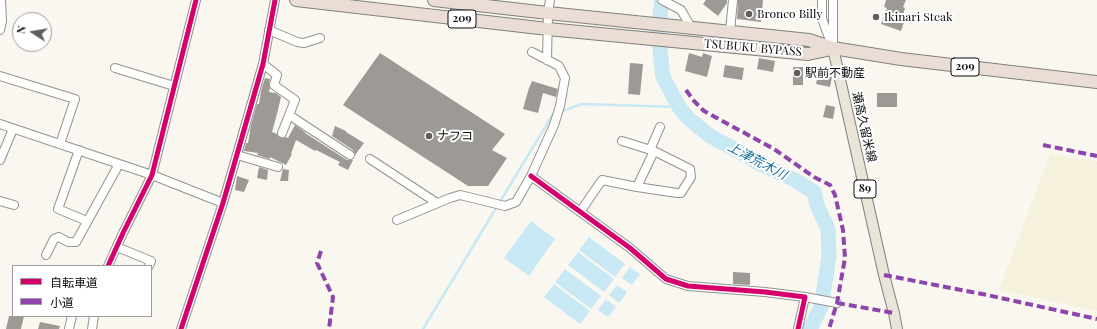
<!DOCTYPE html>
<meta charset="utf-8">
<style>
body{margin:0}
#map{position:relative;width:1097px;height:329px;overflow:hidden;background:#faf7f0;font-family:"Playfair Display","Noto Sans JP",serif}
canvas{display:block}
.legend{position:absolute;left:12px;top:265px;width:140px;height:52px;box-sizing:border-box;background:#fff;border:1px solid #9e9e9e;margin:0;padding:5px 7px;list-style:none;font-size:12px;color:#0c0c0c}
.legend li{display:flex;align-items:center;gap:8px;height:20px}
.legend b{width:20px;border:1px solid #9e9e9e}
.north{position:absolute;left:12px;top:12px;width:40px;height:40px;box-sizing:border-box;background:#fff;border:1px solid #9e9e9e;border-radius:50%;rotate:282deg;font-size:11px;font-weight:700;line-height:16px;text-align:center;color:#0c0c0c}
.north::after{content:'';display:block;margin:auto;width:14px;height:18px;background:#5f5e5c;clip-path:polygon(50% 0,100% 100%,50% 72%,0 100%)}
</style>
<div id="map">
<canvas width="1097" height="329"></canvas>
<ul class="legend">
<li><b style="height:5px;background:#d6006c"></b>自転車道</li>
<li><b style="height:5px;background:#8e44ad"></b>小道</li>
</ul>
<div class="north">N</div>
</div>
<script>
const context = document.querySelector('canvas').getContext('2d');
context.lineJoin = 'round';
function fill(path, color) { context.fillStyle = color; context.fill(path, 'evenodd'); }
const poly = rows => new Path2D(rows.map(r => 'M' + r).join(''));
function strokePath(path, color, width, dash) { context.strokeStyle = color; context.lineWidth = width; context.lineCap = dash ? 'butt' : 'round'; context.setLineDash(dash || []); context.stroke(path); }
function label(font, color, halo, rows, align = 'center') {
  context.font = font + ' "Playfair Display","Noto Sans JP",serif'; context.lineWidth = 4; context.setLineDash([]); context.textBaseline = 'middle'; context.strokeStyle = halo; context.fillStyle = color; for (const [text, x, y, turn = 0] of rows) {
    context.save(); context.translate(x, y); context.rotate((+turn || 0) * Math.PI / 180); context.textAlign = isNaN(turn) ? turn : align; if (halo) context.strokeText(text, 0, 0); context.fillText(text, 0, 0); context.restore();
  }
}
fill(poly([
 [1050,154,1097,161,1097,311,999,290]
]), '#f6f1dd');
fill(poly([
 [531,221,555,239,529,276,504,258],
 [589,237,625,264,615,277,579,250],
 [578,252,614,279,604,292,568,265],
 [630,267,640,274,632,285,622,278],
 [565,269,601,296,591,309,555,282],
 [554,284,590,311,580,324,544,297],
 [617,285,627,292,619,303,609,295],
 [606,299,616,307,608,317,598,310]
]), '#c8e8f3');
strokePath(poly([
 [560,112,582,104,679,107],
 [423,329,553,114,555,113]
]), '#c8e8f3', 2.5);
strokePath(poly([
 [662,0,658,32,663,77,679,107,689,119,710,136,749,157,756,162,793,179,814,192,817,205,828,229,829,257,821,307,810,329]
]), '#c8e8f3', 15);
fill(poly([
 [706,0,727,0,727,3,718,16,703,4],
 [738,0,763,0,761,22,737,19],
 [886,0,906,0,903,7,905,8,902,18,905,19,901,31,881,24,887,8,884,7],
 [380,53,505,134,492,150,507,158,488,186,468,186,343,105],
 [689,53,702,57,703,53,712,56,707,77,685,71],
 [759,58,775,61,773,72,757,69],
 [630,63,643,64,640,95,628,94],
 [725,65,744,68,742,80,723,77],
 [793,67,803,67,803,85,793,85],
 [818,75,832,77,830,87,816,84],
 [265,78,270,79,269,84,270,88,269,92,276,93,281,97,277,114,272,132,277,134,280,138,283,138,286,137,288,138,295,125,306,133,305,133,347,160,353,160,348,170,338,165,340,162,316,150,315,151,296,140,291,154,292,154,286,165,270,157,270,159,257,155,258,153,244,151,246,143,248,143,251,125,257,104,259,104,261,91],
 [532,81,558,89,556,97,543,93,538,113,523,109,529,88],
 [877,93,897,93,897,107,877,107],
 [826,105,835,107,833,119,823,117],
 [335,126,346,131,346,132,364,143,355,155,353,150,332,136],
 [259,167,268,170,267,180,257,178],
 [283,169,289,170,288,181,280,181],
 [237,176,249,180,244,192,235,190],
 [733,272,750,273,750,285,733,284],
 [9,316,24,316,21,329,6,329],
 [40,322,60,326,59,329,38,329]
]), '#9d9a96');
const minor = poly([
 [662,0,681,10,691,27],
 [822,0,822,19,833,48],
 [0,30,2,21,1,0],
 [269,30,297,42,304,43,320,38],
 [730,31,733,0],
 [833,43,833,0],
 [547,60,548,13,550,0],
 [263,64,277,75,274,85,295,100,282,133],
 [115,68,174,86],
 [0,76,75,99,60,144],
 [289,115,350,155],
 [0,124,152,175,223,203],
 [622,141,654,151],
 [79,150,58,209,87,221],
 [650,150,660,127],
 [237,155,278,167],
 [370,159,437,203],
 [0,160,13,129],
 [531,176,630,248,666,279,688,286,765,292,805,297,798,329],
 [0,201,14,205],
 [580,212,602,180,637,187,677,193,681,193,691,177,690,169,654,151,637,187],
 [397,220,450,198,460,195,505,206,516,202,531,176,554,125,560,106,565,78,559,66,532,52],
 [117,247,151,261,149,266],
 [46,255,54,239,59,237,68,242,76,242,119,164],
 [108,266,123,233,152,175,196,0],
 [805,297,837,303],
 [69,329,72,316],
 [92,329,94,316],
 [181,329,223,203,263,64,275,0]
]);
const major = poly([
 [833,48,884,275,894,313,897,329]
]);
const highway = poly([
 [296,0,548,29,808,54,832,49],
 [434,0,548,13,809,40,833,48,901,59,1097,82]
]);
strokePath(minor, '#93928f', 10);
strokePath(major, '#807f7c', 12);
strokePath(highway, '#807f7c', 14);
strokePath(minor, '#fefefd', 8);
strokePath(major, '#ebe4d9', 10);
strokePath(highway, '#e9ddd5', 12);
strokePath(poly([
 [686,90,694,101,704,111,774,149,814,177,830,185,835,195,843,230,845,258,837,303,829,329],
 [1043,145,1097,156],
 [321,251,317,263,333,297,329,329],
 [884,275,987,295,1097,319],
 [837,303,894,313]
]), '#8e44ad', 4, [8, 4]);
strokePath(poly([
 [531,176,630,248,666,279,688,286,765,292,805,297,798,329],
 [108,266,123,233,152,175,196,0],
 [181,329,223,203,263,64,275,0]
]), '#d6006c', 5);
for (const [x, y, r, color] of [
 [749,14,4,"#5f5e5c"],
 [876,17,4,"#5f5e5c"],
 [797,73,4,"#5f5e5c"],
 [429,136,4,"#5f5e5c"]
]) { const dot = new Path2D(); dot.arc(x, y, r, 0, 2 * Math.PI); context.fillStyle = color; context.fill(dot); strokePath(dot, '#fff', 1.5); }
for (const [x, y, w] of [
 [462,19,28],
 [965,67,28],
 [865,189,22]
]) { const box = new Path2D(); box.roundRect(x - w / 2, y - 9, w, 18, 3); context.fillStyle = '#fff'; context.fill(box); strokePath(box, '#0c0c0c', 1); }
label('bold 11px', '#0c0c0c', null, [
 ["209",462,19],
 ["209",965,67],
 ["89",865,189]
]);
label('12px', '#0c0c0c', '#fff', [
 ["Bronco Billy",757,14],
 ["Ikinari Steak",884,17],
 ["駅前不動産",805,73],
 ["ナフコ",437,136]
], 'left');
label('12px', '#0c0c0c', '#fff', [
 ["TSUBUKU BYPASS",753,48,5],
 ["瀬高久留米線",864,127,77]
]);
label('italic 13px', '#1a6f9a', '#fff', [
 ["上津荒木川",757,161,28]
]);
</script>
